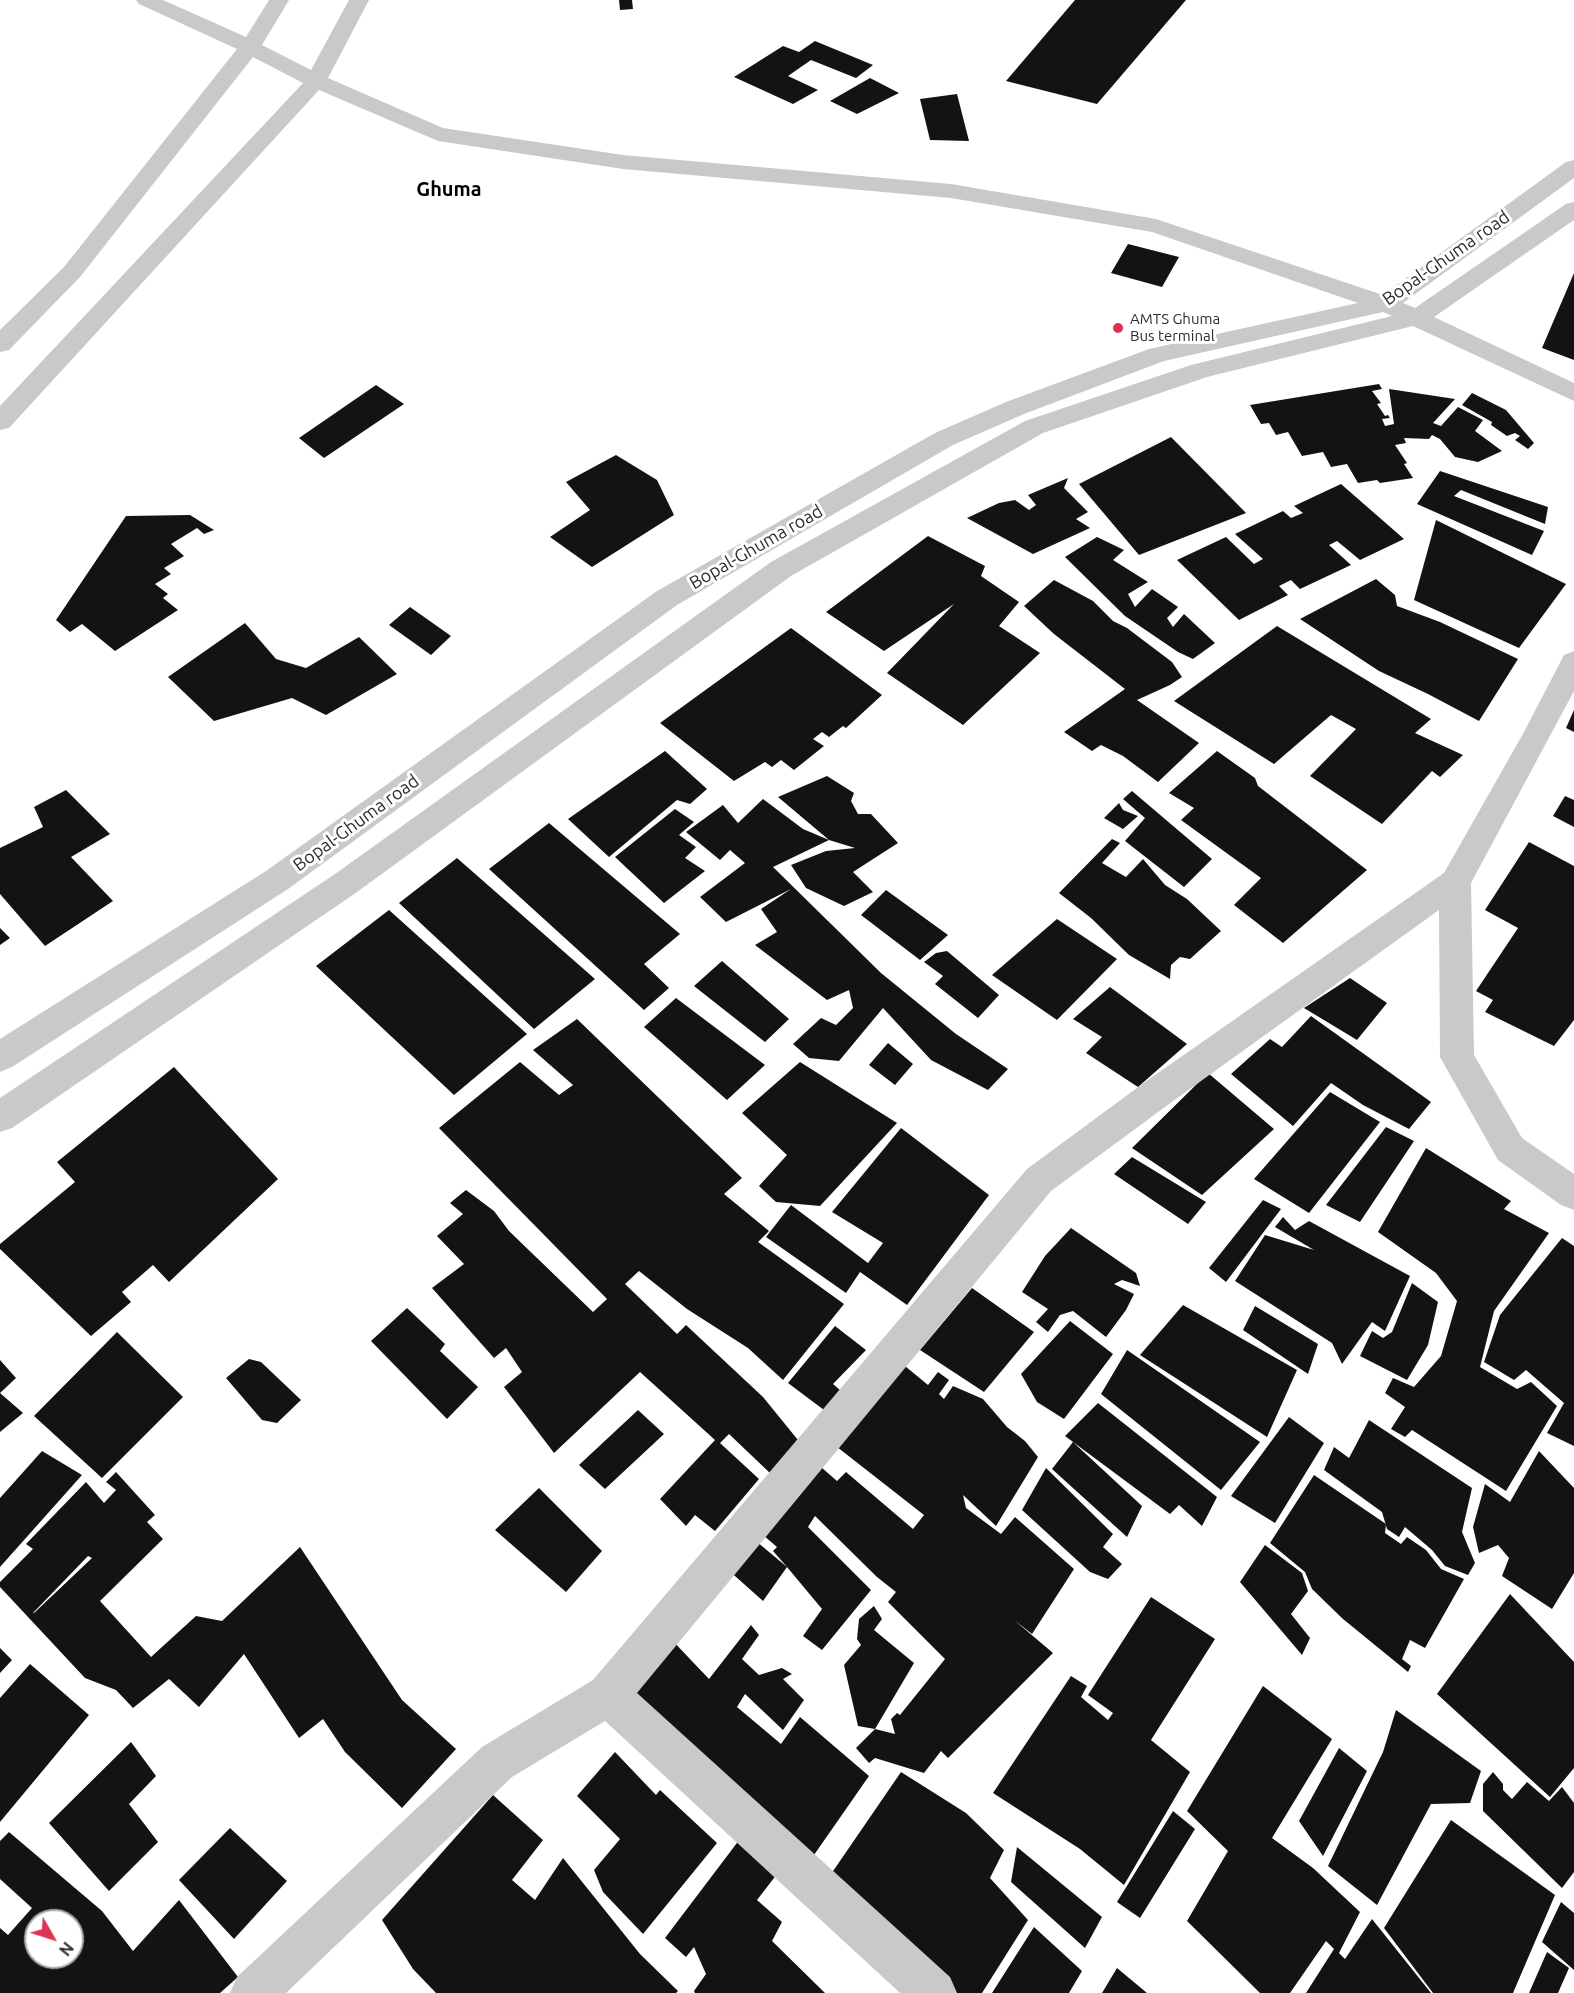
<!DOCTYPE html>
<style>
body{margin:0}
#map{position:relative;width:1574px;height:1993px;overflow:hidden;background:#fff;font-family:Ubuntu,sans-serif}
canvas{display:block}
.north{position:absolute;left:24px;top:1909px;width:60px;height:60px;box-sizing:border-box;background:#fff;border:2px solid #ababab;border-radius:50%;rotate:129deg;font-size:16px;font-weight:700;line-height:24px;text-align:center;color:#2c2c2c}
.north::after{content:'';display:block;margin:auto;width:21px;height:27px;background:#dd3353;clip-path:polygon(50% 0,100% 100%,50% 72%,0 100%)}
</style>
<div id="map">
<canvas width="1574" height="1993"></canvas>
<div class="north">N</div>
</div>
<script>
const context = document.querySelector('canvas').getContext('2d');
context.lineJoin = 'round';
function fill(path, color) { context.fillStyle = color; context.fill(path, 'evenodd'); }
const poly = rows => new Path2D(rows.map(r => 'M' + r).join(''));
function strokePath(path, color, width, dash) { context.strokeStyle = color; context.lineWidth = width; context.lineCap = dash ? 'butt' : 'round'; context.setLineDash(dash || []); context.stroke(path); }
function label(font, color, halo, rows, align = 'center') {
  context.font = font + ' Ubuntu,sans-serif'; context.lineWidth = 6; context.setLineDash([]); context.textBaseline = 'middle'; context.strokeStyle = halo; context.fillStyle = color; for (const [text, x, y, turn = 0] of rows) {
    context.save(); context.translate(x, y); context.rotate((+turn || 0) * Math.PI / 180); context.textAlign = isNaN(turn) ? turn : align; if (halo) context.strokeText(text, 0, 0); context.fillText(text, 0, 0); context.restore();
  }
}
fill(poly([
 [619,0,632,0,633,9,620,10],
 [1075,0,1186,0,1097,104,1006,81],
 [815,41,873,65,856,78,811,60,788,76,818,90,793,104,734,77,783,46,799,52],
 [870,78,899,93,857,114,830,101],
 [957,94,969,141,930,140,920,99],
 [1128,244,1179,257,1162,287,1111,273],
 [1574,273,1574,360,1542,348],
 [1379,384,1382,389,1372,391,1381,403,1377,404,1385,416,1388,415,1390,418,1382,419,1385,426,1394,424,1389,389,1455,399,1433,423,1441,426,1458,407,1483,420,1475,431,1502,451,1478,462,1455,457,1440,439,1432,435,1429,439,1404,438,1406,443,1395,445,1407,463,1404,464,1413,478,1380,483,1377,480,1358,483,1347,464,1331,467,1323,452,1302,456,1288,432,1276,435,1269,423,1261,424,1250,405],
 [376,385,404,404,324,458,299,438],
 [1472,393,1506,410,1534,443,1528,449,1515,440,1520,436,1515,433,1507,436,1491,425,1492,422,1462,405],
 [1171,437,1246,513,1139,555,1079,484],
 [616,455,657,480,674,515,592,567,550,537,590,510,566,482],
 [1440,471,1548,507,1545,524,1461,490,1454,496,1544,531,1532,555,1417,504],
 [1068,478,1064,488,1088,512,1076,519,1090,528,1033,554,967,518,999,503,1015,500,1029,510,1036,505,1028,495],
 [1341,484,1404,539,1360,560,1337,541,1329,545,1351,565,1300,589,1291,580,1279,586,1288,595,1239,620,1177,560,1226,537,1254,564,1263,559,1235,534,1283,511,1291,518,1303,513,1294,506],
 [190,515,214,530,204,534,197,528,171,544,184,556,164,568,171,574,155,584,168,594,163,598,178,610,115,651,82,624,70,632,56,620,126,516],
 [1436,520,1566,584,1519,648,1414,600],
 [928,536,985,566,981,576,1019,602,999,626,1040,653,963,725,887,673,954,604,884,651,826,612],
 [1097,537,1124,550,1113,560,1148,582,1128,594,1135,607,1152,589,1178,607,1167,618,1173,627,1184,614,1215,643,1193,659,1178,652,1125,616,1065,557],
 [1376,579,1395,595,1397,606,1440,622,1518,659,1479,721,1428,694,1379,671,1300,619],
 [1054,580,1093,601,1113,621,1127,628,1172,662,1182,677,1170,685,1137,700,1199,743,1158,782,1123,756,1101,745,1092,751,1064,732,1125,689,1054,634,1024,606],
 [410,607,451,636,431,655,389,625],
 [245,623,276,659,306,668,359,637,397,674,326,715,292,698,214,721,168,677],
 [1277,626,1431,719,1415,733,1463,755,1440,777,1432,771,1382,824,1310,776,1356,729,1331,715,1274,764,1174,701],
 [791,628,882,695,846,728,843,726,829,737,822,732,813,739,824,746,794,770,781,760,772,767,765,762,734,781,660,723],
 [1574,710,1574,732,1566,728],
 [665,751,707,789,690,804,677,800,609,857,568,819],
 [1217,751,1255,778,1258,786,1367,870,1283,943,1234,905,1261,878,1181,820,1194,808,1169,793],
 [827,776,854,793,851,801,858,814,871,814,898,843,853,872,873,892,844,906,806,888,791,865,826,851,855,848,829,840,778,797],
 [66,790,110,834,71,857,113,901,45,946,0,894,0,848,43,827,34,807],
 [1132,791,1212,859,1184,887,1125,841,1145,818,1123,799],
 [1565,796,1574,800,1574,827,1553,816],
 [763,799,803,829,829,840,773,867,881,973,956,1034,1008,1069,988,1090,931,1060,883,1008,839,1061,809,1058,793,1044,821,1018,836,1025,853,1008,849,990,827,1000,755,945,777,932,761,909,791,889,726,922,700,897,745,863,730,850,720,860,686,832,723,805,738,823],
 [1119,803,1123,810,1138,816,1123,829,1104,818],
 [675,809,694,822,679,835,696,847,685,858,705,871,664,903,615,857],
 [549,823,680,934,644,964,669,988,644,1010,489,869],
 [1112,839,1120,843,1102,863,1126,877,1143,859,1165,885,1187,899,1221,931,1190,959,1180,957,1171,965,1170,979,1129,955,1091,918,1059,893],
 [1529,842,1574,866,1574,1020,1554,1046,1485,1012,1493,1000,1476,991,1518,928,1485,910],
 [457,858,595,979,534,1029,399,903],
 [886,890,948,935,920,960,861,915],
 [389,910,527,1034,454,1095,316,966],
 [1057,919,1117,959,1057,1020,992,975],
 [0,928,10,938,0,945],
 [947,951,999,995,978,1018,935,984,943,976,924,962,936,953],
 [722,961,789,1019,765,1042,694,986],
 [1350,978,1387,1003,1357,1040,1304,1008],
 [1110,987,1187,1044,1138,1087,1086,1053,1102,1037,1073,1019],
 [676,998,765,1065,727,1100,644,1027],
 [1311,1016,1431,1102,1409,1129,1363,1105,1331,1083,1293,1126,1231,1074,1270,1039,1282,1047],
 [577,1019,742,1178,724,1194,769,1231,758,1242,844,1304,783,1380,748,1348,687,1309,639,1271,625,1284,677,1334,686,1325,763,1397,798,1440,771,1474,729,1434,720,1443,759,1479,715,1531,695,1515,686,1526,660,1499,715,1440,640,1372,554,1453,504,1387,522,1372,506,1348,494,1358,432,1288,464,1264,437,1236,463,1214,450,1203,466,1190,494,1211,509,1231,593,1312,607,1299,439,1128,520,1062,559,1095,573,1085,533,1050],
 [888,1043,913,1064,895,1085,869,1065],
 [800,1062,897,1123,820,1206,776,1202,759,1186,787,1155,742,1113],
 [174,1067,278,1179,169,1282,153,1265,122,1292,131,1302,91,1336,0,1249,0,1244,75,1182,57,1162],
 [1208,1073,1274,1129,1202,1195,1132,1148],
 [1330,1092,1380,1122,1309,1213,1254,1179],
 [1386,1127,1414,1141,1360,1222,1326,1205],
 [901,1128,989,1195,907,1305,860,1272,846,1293,766,1237,791,1205,868,1263,883,1243,832,1212],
 [1426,1148,1511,1201,1504,1209,1549,1233,1494,1311,1480,1367,1517,1389,1531,1382,1557,1406,1506,1491,1412,1430,1405,1437,1391,1429,1405,1407,1385,1393,1393,1378,1414,1387,1441,1356,1457,1301,1436,1273,1378,1232],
 [1132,1157,1206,1202,1188,1224,1114,1174],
 [1263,1200,1281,1209,1226,1282,1209,1268],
 [1283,1217,1295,1230,1309,1221,1410,1276,1385,1331,1372,1322,1342,1364,1332,1343,1235,1281,1265,1235,1314,1250,1275,1227],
 [1071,1228,1136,1273,1140,1286,1122,1280,1114,1284,1134,1294,1126,1310,1106,1337,1073,1311,1060,1315,1048,1332,1036,1322,1048,1309,1022,1292,1045,1256],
 [1562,1238,1574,1246,1574,1446,1547,1433,1564,1403,1526,1370,1514,1380,1484,1362,1500,1315],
 [1412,1283,1438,1302,1428,1345,1407,1380,1360,1356,1372,1331,1383,1338,1392,1332],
 [972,1288,1034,1332,984,1392,920,1350],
 [1183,1305,1297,1370,1267,1437,1140,1355],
 [1255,1306,1318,1344,1308,1374,1243,1330],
 [407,1308,445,1344,440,1351,478,1387,447,1419,371,1341],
 [1070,1321,1113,1354,1064,1419,1037,1402,1021,1374],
 [835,1326,866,1350,833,1384,840,1390,824,1410,788,1383],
 [117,1332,183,1397,102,1478,34,1416],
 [1127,1350,1260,1442,1221,1490,1101,1394],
 [249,1359,261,1362,301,1400,277,1423,262,1420,226,1378],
 [0,1360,16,1378,0,1393],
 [899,1361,928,1385,938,1372,949,1380,939,1394,944,1399,953,1386,983,1399,1007,1427,1025,1441,1038,1457,996,1526,963,1495,966,1508,1001,1534,1015,1517,1074,1569,1032,1634,1014,1620,1053,1653,948,1758,941,1751,924,1773,875,1758,869,1763,856,1748,875,1729,895,1734,891,1719,897,1713,900,1715,945,1659,888,1602,896,1592,877,1577,815,1516,808,1527,871,1590,822,1650,803,1636,822,1609,787,1567,763,1601,726,1568,750,1536,787,1567,773,1551,777,1547,756,1529,813,1460,837,1481,846,1472,913,1529,924,1515,832,1443],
 [0,1393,23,1413,0,1432],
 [1098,1403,1217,1497,1202,1526,1179,1505,1170,1514,1073,1442,1142,1506,1127,1537,1052,1469,1073,1442,1065,1436],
 [638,1410,664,1434,605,1489,579,1465],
 [1289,1417,1324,1443,1275,1523,1231,1496],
 [1369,1420,1472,1488,1462,1532,1475,1563,1468,1575,1445,1566,1432,1550,1405,1527,1399,1537,1387,1529,1382,1512,1324,1470,1334,1447,1349,1458],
 [42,1451,82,1475,0,1567,0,1498],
 [1539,1451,1574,1488,1574,1573,1552,1609,1502,1576,1509,1558,1498,1545,1479,1553,1473,1527,1485,1484,1510,1502],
 [1046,1468,1113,1534,1103,1547,1122,1564,1108,1579,1090,1572,1022,1510],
 [116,1472,155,1515,147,1522,163,1539,100,1601,151,1657,196,1616,222,1621,300,1547,402,1700,456,1749,402,1808,345,1752,323,1719,299,1738,244,1654,199,1707,169,1679,133,1708,116,1690,85,1678,0,1587,0,1582,33,1549,26,1544,86,1482,104,1503,116,1490,106,1482],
 [88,1556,92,1558,34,1613,33,1613],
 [1314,1475,1386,1524,1385,1533,1401,1544,1407,1537,1426,1550,1441,1569,1464,1579,1425,1648,1410,1640,1402,1659,1411,1666,1408,1672,1343,1619,1312,1589,1305,1572,1270,1543],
 [539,1488,602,1551,566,1592,495,1530],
 [1265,1545,1302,1573,1308,1591,1291,1614,1310,1638,1302,1655,1240,1582],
 [1510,1594,1574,1662,1574,1768,1550,1797,1437,1694],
 [1151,1597,1215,1639,1151,1740,1190,1772,1124,1885,1080,1849,993,1793,1071,1676,1087,1686,1081,1697,1108,1720,1113,1713,1088,1695],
 [874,1606,882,1619,874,1630,914,1663,875,1729,858,1726,844,1665,861,1645,857,1639,859,1619],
 [751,1625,759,1635,742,1659,759,1675,782,1668,792,1674,783,1679,804,1700,783,1730,745,1694,737,1707,781,1744,800,1717,869,1776,807,1865,619,1697,670,1638,709,1679],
 [0,1648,12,1660,0,1673],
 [30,1664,89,1715,0,1822,0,1698],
 [1263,1686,1332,1739,1272,1838,1313,1868,1360,1912,1339,1953,1345,1959,1372,1919,1431,1993,1306,1993,1334,1949,1326,1941,1290,1993,1260,1993,1187,1921,1228,1851,1187,1811],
 [1396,1710,1481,1771,1470,1803,1431,1804,1377,1905,1328,1866,1383,1752],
 [131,1742,156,1776,129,1804,158,1842,109,1891,49,1823],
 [1339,1748,1367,1771,1323,1856,1299,1821],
 [615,1752,656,1795,660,1790,717,1843,643,1934,603,1892,594,1870,620,1839,577,1796],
 [901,1772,966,1813,1004,1850,990,1878,1028,1920,982,1993,946,1993,829,1877],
 [1493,1772,1503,1784,1503,1790,1512,1799,1527,1782,1549,1801,1562,1787,1574,1803,1574,1872,1562,1888,1483,1811,1483,1784],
 [493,1795,543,1840,512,1880,535,1900,563,1858,640,1954,678,1991,676,1993,436,1993,413,1969,382,1920],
 [1173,1811,1195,1829,1140,1918,1117,1902],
 [1451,1820,1555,1895,1513,1993,1433,1993,1384,1928],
 [230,1828,287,1881,234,1939,179,1880],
 [746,1831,784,1865,757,1900,782,1922,772,1941,825,1993,695,1993,694,1991,706,1974,694,1947,686,1957,665,1938],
 [9,1832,102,1911,133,1951,179,1900,238,1977,220,1993,0,1993,0,1928,8,1935,32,1908,0,1879,0,1841],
 [36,1921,72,1921,72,1957,36,1957],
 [1017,1847,1102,1917,1085,1948,1011,1882],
 [1561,1902,1574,1913,1574,1970,1542,1942],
 [1034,1927,1082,1971,1069,1993,992,1993],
 [1547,1952,1569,1968,1558,1993,1529,1993],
 [1117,1968,1147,1993,1102,1993]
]), '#131313');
fill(poly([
 [136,0,163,0,246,37,269,0,289,0,262,45,311,70,349,0,369,0,328,78,443,128,623,155,951,184,1156,219,1383,295,1566,162,1574,160,1574,178,1403,303,1415,308,1566,204,1574,202,1574,220,1434,317,1574,383,1574,401,1413,326,1207,377,1043,433,791,576,357,892,12,1128,0,1132,0,1098,335,874,771,562,1025,421,1191,365,1392,316,1383,312,1164,361,1024,414,953,445,677,605,288,889,12,1067,0,1072,0,1039,266,871,657,591,935,433,1006,402,1149,349,1358,303,1152,232,951,198,623,169,438,141,319,90,9,428,0,430,0,406,303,83,253,57,80,277,9,350,0,352,0,330,64,267,237,49,139,4,136,0],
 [1574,651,1574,691,1471,883,1474,1055,1522,1138,1574,1174,1574,1210,1561,1205,1498,1160,1440,1057,1439,910,1169,1104,1051,1191,637,1693,950,1977,957,1993,900,1993,605,1721,512,1777,286,1993,230,1993,237,1977,482,1747,593,1680,1027,1169,1145,1082,1444,873,1524,732,1564,655,1574,651]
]), '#c9c9c9');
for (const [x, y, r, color] of [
 [1118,328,6,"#dd3353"]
]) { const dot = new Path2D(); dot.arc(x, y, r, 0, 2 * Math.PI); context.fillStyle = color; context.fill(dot); strokePath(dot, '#fff', 2); }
label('15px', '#2c2c2c', '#fff', [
 ["AMTS Ghuma",1130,319],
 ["Bus terminal",1130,336]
], 'left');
label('18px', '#2c2c2c', '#fff', [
 ["Bopal-Ghuma road",1446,258,-35],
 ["Bopal-Ghuma road",756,547,-30],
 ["Bopal-Ghuma road",356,823,-36]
]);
label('bold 20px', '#000', '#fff', [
 ["Ghuma",449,189]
]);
</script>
